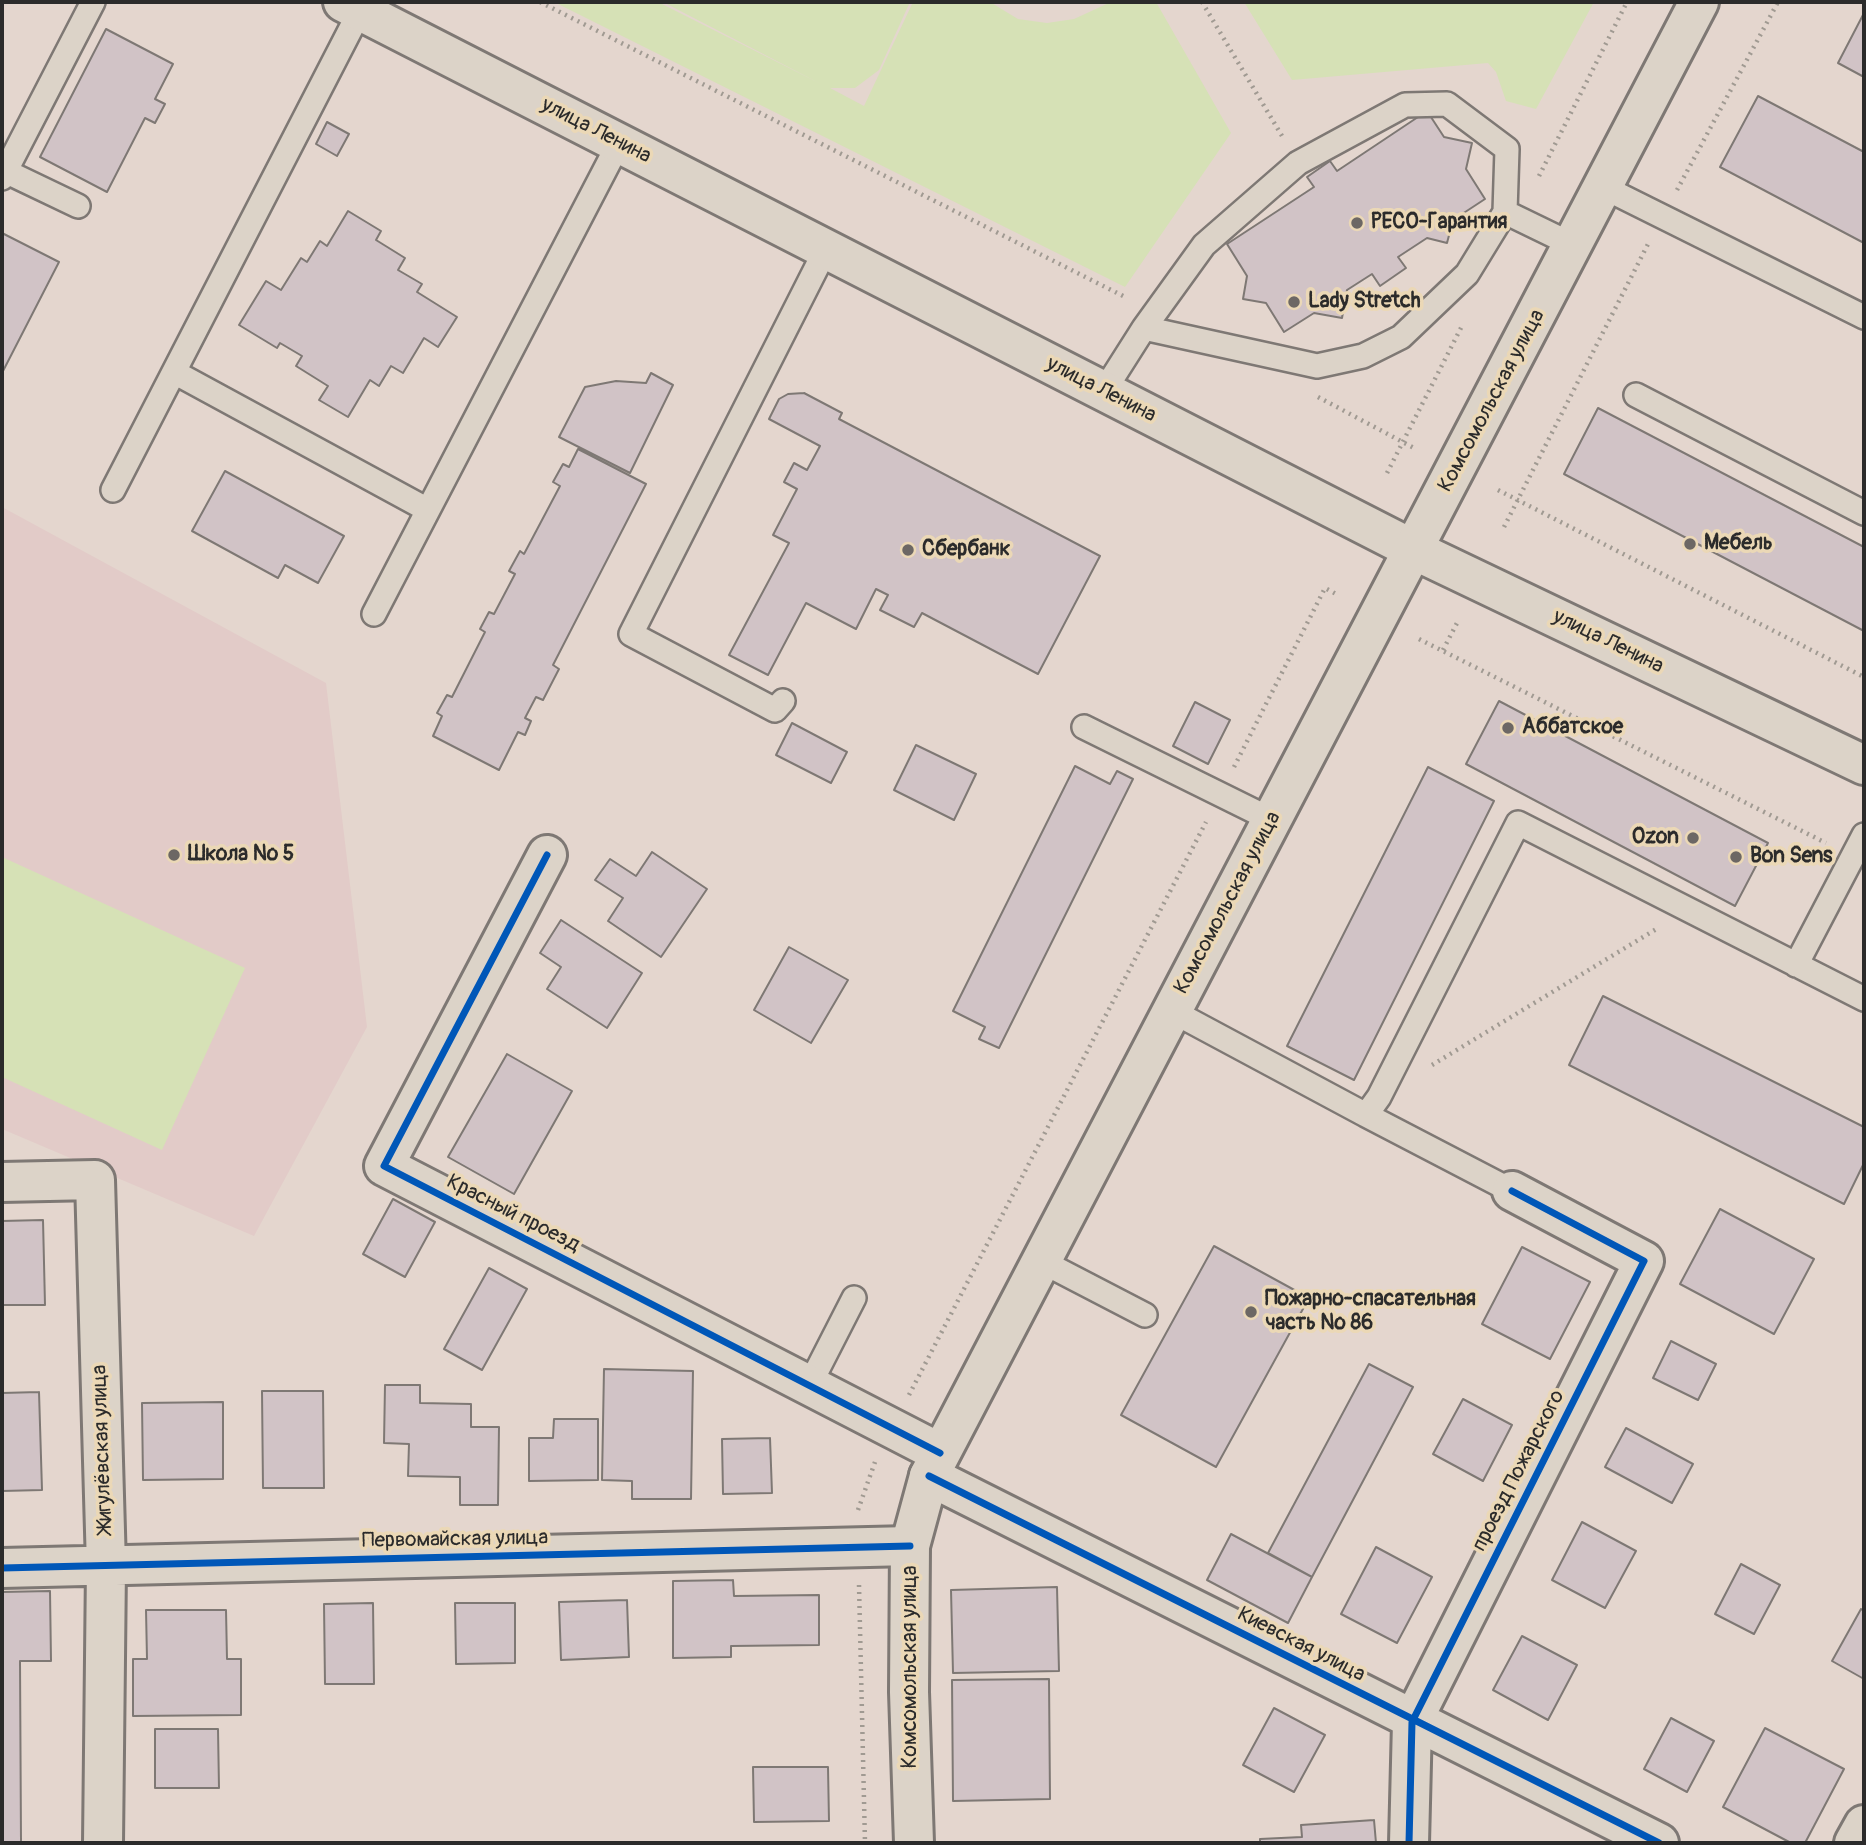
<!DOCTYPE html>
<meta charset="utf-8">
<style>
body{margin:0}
#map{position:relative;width:1866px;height:1845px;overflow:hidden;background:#e4d6ce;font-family:Pangolin,sans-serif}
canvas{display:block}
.frame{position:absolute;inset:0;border:4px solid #2b2b2b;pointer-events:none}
</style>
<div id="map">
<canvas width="1866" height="1845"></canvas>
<div class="frame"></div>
</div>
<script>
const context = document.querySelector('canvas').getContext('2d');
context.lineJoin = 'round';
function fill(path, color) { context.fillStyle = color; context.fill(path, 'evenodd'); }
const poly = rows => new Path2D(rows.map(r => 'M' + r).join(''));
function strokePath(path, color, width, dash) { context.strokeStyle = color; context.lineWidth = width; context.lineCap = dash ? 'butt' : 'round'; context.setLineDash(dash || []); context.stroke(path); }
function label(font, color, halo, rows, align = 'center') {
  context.font = font + ' Pangolin,sans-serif'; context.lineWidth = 7; context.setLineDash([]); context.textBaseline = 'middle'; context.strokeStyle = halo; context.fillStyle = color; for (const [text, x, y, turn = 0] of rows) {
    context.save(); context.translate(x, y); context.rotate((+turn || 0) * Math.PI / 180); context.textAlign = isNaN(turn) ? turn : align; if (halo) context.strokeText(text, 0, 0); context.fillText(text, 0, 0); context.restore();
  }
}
fill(poly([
 [2,507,326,683,367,1027,254,1236,2,1129]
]), '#e2cbc8');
fill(poly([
 [554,2,658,2,821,84,663,2,910,2,879,70,855,88,830,88,864,106,913,2,990,2,1018,19,1047,23,1074,19,1111,2,1156,2,1231,133,1125,287],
 [1244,2,1594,2,1536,109,1506,101,1496,72,1488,63,1292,80],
 [2,857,245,968,162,1150,2,1077]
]), '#d6e1b6');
const building = poly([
 [1864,13,1864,77,1838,63,1864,13],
 [106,29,173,64,155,99,165,104,155,123,145,118,107,192,40,157,106,29],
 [1758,96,1864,152,1864,243,1720,167,1758,96],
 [1427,111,1444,137,1472,143,1466,169,1485,199,1453,220,1447,243,1427,238,1398,257,1406,268,1380,286,1372,274,1347,290,1342,318,1314,313,1284,332,1266,303,1243,299,1247,276,1227,244,1314,187,1307,177,1330,161,1337,171,1427,111],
 [327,122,349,134,337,156,316,144,327,122],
 [348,211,381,231,376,240,405,258,398,270,422,284,417,292,457,317,438,347,424,338,403,373,391,366,379,386,370,380,348,417,319,400,328,386,296,366,302,356,280,343,277,348,239,325,266,281,281,290,301,258,307,262,320,241,327,246,348,211],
 [2,233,59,262,2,373,2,233],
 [651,373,673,385,630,473,559,437,585,387,616,381,646,383,651,373],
 [804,393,842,413,839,419,1100,556,1038,674,922,613,914,627,880,610,888,595,876,589,856,629,806,603,768,675,729,655,789,543,773,535,797,489,784,482,794,463,807,470,820,446,769,419,779,399,788,394,804,393],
 [1598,408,1864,547,1864,631,1564,474,1598,408],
 [578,449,646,484,553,665,559,669,543,700,536,697,525,718,531,721,525,735,518,732,499,770,433,736,442,716,437,713,447,695,452,697,485,632,480,629,489,612,494,614,515,574,509,571,520,551,524,554,560,486,553,482,563,464,569,467,578,449],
 [225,471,344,536,318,583,285,565,278,578,192,531,225,471],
 [1499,701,1768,843,1735,906,1466,764,1499,701],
 [1195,702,1230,720,1208,764,1173,746,1195,702],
 [792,723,847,752,831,783,776,755,792,723],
 [916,745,976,774,954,820,894,790,916,745],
 [1075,766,1110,784,1117,771,1133,779,999,1048,979,1039,985,1027,953,1011,1075,766],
 [1428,767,1494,801,1354,1080,1287,1046,1428,767],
 [652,852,707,889,661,957,608,921,623,898,595,880,610,859,636,876,652,852],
 [561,920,642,973,607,1028,547,989,561,967,540,953,561,920],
 [789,947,848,980,811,1043,754,1010,789,947],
 [1603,996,1864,1127,1864,1163,1844,1204,1569,1065,1603,996],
 [507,1054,572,1091,514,1194,448,1157,507,1054],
 [393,1199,435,1222,405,1277,363,1254,393,1199],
 [1720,1209,1814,1259,1774,1334,1680,1284,1720,1209],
 [43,1220,45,1305,2,1305,2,1221,43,1220],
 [1214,1246,1309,1298,1216,1467,1121,1415,1214,1246],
 [1522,1247,1590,1282,1550,1359,1482,1324,1522,1247],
 [489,1268,527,1289,482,1370,444,1349,489,1268],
 [1671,1341,1716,1364,1698,1400,1653,1378,1671,1341],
 [1369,1364,1413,1387,1312,1577,1268,1553,1369,1364],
 [604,1369,693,1371,691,1499,632,1499,632,1481,602,1480,604,1369],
 [385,1385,420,1385,420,1403,471,1404,471,1427,499,1427,498,1505,460,1505,460,1477,408,1476,409,1444,384,1443,385,1385],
 [262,1391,323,1391,324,1488,263,1488,262,1391],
 [39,1392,42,1490,2,1491,2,1393,39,1392],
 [1463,1399,1512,1425,1483,1481,1433,1454,1463,1399],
 [223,1402,223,1479,143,1480,142,1403,223,1402],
 [554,1419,598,1419,598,1480,529,1481,529,1438,553,1438,554,1419],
 [1626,1428,1693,1464,1672,1503,1605,1467,1626,1428],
 [770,1438,772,1493,723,1494,722,1439,770,1438],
 [1582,1522,1636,1551,1605,1608,1552,1580,1582,1522],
 [1231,1534,1312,1577,1288,1623,1207,1580,1231,1534],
 [1376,1547,1432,1577,1397,1643,1341,1614,1376,1547],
 [1741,1564,1780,1585,1754,1634,1715,1614,1741,1564],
 [733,1580,734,1596,819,1595,819,1645,731,1646,731,1657,673,1658,673,1581,733,1580],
 [1057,1587,1059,1671,953,1673,951,1590,1057,1587],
 [50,1591,51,1661,20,1661,21,1843,2,1843,2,1592,50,1591],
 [627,1600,629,1657,561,1660,559,1602,627,1600],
 [373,1603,374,1684,325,1684,324,1604,373,1603],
 [455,1603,515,1603,515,1663,456,1664,455,1603],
 [1861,1609,1864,1611,1864,1679,1832,1661,1861,1609],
 [146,1610,226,1610,227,1659,241,1659,241,1715,133,1716,133,1659,147,1659,146,1610],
 [1522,1636,1577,1665,1548,1720,1493,1690,1522,1636],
 [1049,1679,1050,1799,953,1801,952,1680,1049,1679],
 [1274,1708,1325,1735,1294,1792,1243,1765,1274,1708],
 [1671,1718,1714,1741,1687,1792,1644,1769,1671,1718],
 [1765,1728,1844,1769,1805,1843,1791,1843,1723,1807,1765,1728],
 [155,1729,218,1729,219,1788,155,1788,155,1729],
 [753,1767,828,1767,829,1821,754,1822,753,1767],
 [1374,1820,1376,1843,1260,1843,1260,1839,1302,1837,1301,1825,1374,1820]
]);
fill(building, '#d1c3c6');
strokePath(building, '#7e7874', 2);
const lane = poly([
 [5,171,78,206],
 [2,178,93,2],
 [1603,187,1864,317],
 [1144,328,1204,245,1298,163,1405,105,1447,104,1507,149,1505,212,1573,245],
 [174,372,428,510],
 [1104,391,1144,328,1317,366,1363,356,1401,337,1467,274,1505,212],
 [1636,395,1864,513],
 [113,490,360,11],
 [374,614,619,143],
 [783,701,775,710,631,634,826,249],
 [1084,727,1272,820],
 [1796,965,1864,835],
 [1172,1011,1366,1115,1379,1097,1518,823,1864,999],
 [1366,1115,1512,1191],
 [1041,1261,1145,1315],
 [809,1386,854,1298]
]);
const street = poly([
 [547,855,384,1166,940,1453],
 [2,1182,95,1180,106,1566,103,1843],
 [929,1476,1659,1843],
 [2,1568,910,1546],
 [1409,1843,1412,1722,1644,1261,1512,1191],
 [1854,1843,1864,1825]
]);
const secondary = poly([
 [343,2,1414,550,1864,765]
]);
const primary = poly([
 [914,1843,909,1692,910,1546,929,1476,1699,2]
]);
strokePath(lane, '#7e7874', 28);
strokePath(street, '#7e7874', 44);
strokePath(secondary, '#7e7874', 44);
strokePath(primary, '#7e7874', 44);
strokePath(poly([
 [540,2,1127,298],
 [1202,2,1282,136],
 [1539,176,1627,2],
 [1677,190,1778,2],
 [1318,397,1414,448],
 [1387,473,1463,324],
 [1498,490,1864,677],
 [1504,527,1648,244],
 [1419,639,1826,843],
 [1443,650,1457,623],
 [1234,767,1325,588,1338,595],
 [1432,1065,1658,928],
 [909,1395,1206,822],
 [858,1510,875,1462],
 [859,1585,865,1843]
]), '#a09a92', 4.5, [2, 5]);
strokePath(lane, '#dcd3c8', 23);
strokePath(street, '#dcd3c8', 38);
strokePath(secondary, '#dcd3c8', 38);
strokePath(primary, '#dcd3c8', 38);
strokePath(poly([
 [547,855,384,1166,940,1453],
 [929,1476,1659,1843],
 [2,1568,910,1546],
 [1409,1843,1412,1722,1644,1261,1512,1191]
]), '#0057b8', 7);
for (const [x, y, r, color] of [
 [1357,223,7,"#6c6764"],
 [1294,302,7,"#6c6764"],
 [1690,544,7,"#6c6764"],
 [908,550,7,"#6c6764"],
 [1508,728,7,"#6c6764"],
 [1693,838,7,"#6c6764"],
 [174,855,7,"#6c6764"],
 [1736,857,7,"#6c6764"],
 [1251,1312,7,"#6c6764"]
]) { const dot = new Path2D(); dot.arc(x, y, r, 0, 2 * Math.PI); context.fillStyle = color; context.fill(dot); strokePath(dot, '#ebd8b6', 2.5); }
label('21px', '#2b2b2b', '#ebd8b6', [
 ["улица Ленина",596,131,27],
 ["улица Ленина",1101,390,27],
 ["Комсомольская улица",1492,401,-62],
 ["улица Ленина",1608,642,26],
 ["Комсомольская улица",1228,903,-62],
 ["Красный проезд",513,1214,27],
 ["Жигулёвская улица",103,1449,-92],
 ["проезд Пожарского",1519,1471,-63],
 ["Первомайская улица",455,1540,-1],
 ["Киевская улица",1301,1645,27],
 ["Комсомольская улица",911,1667,-90]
]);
label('bold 21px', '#2b2b2b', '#ebd8b6', [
 ["РЕСО-Гарантия",1371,223],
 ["Lady Stretch",1308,302],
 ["Мебель",1704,544],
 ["Сбербанк",922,550],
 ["Аббатское",1522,728],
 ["Ozon",1679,838,"right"],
 ["Школа № 5",188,855],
 ["Bon Sens",1750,857],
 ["Пожарно-спасательная",1265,1300],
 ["часть № 86",1265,1324]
], 'left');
</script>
